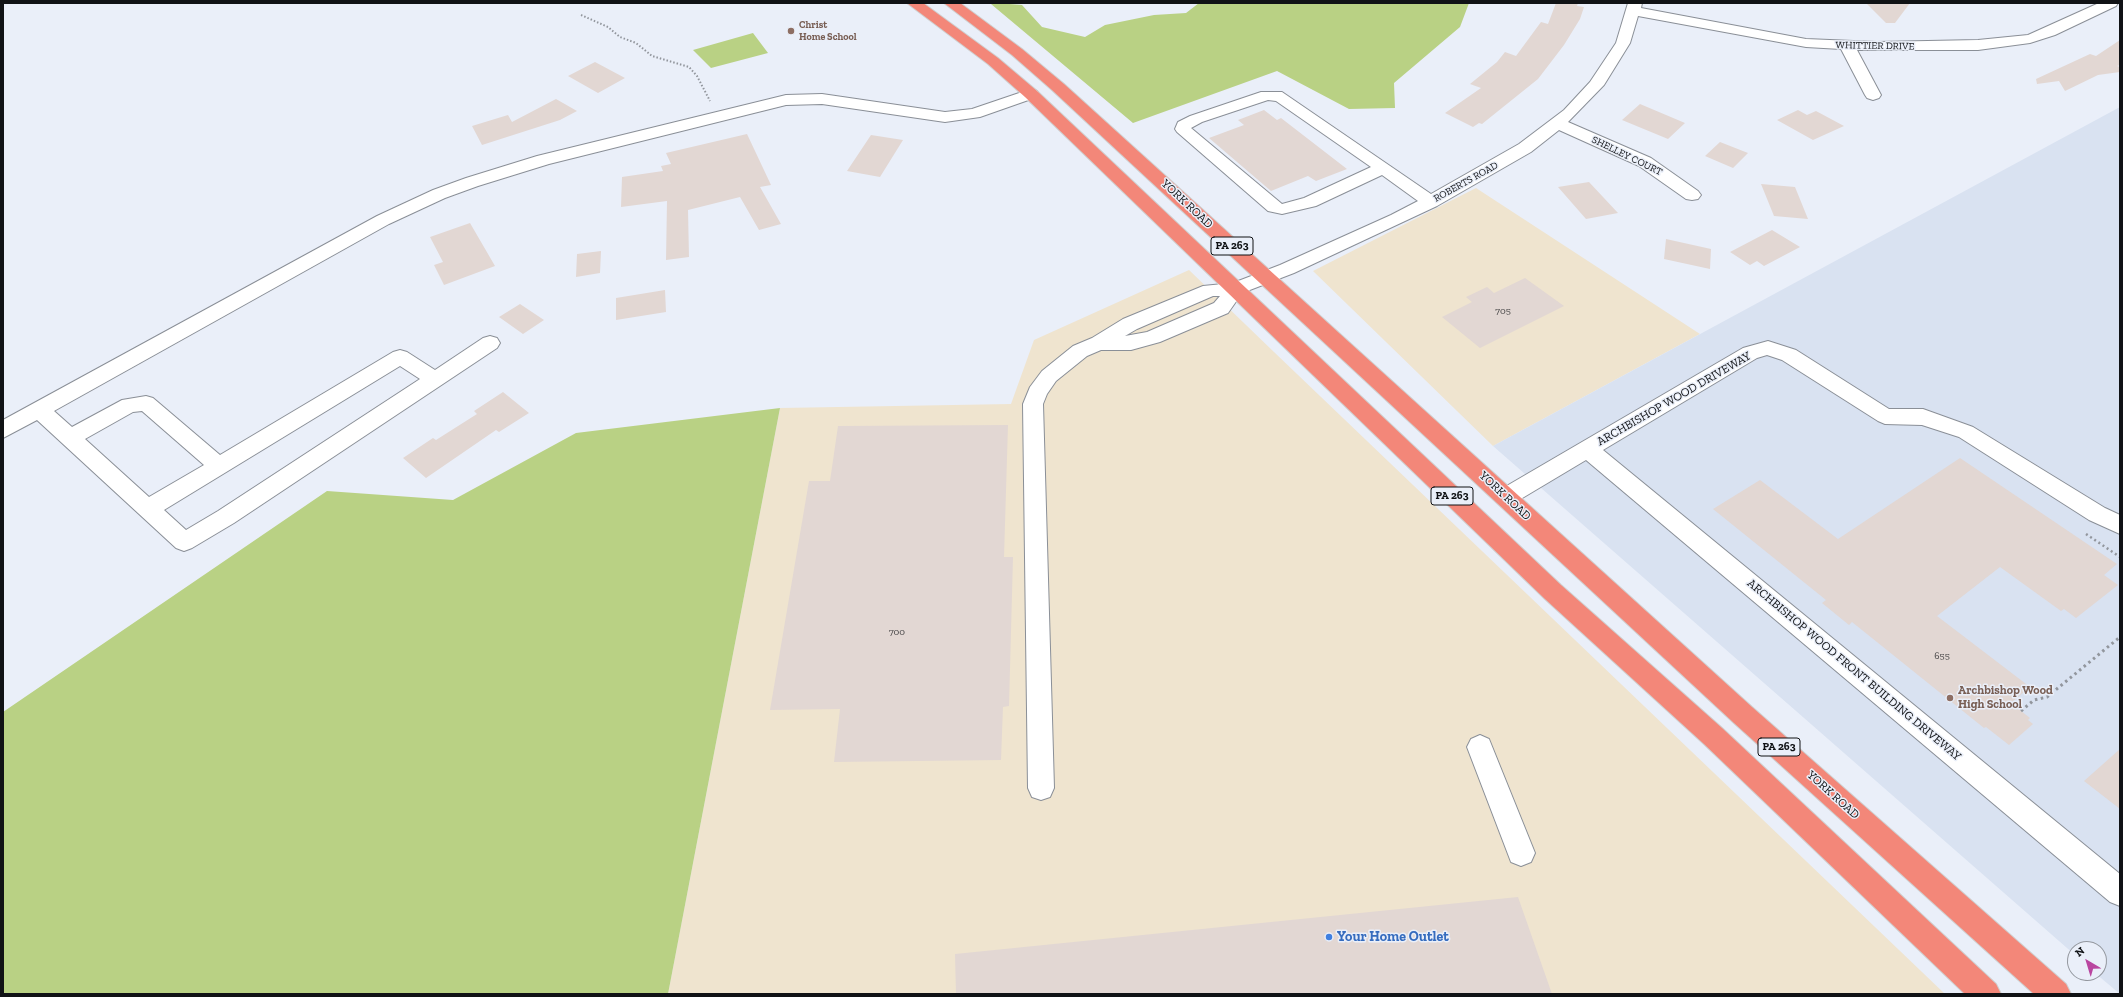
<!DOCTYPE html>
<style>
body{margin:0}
#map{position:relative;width:2123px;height:997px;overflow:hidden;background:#eaeff9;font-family:"Zilla Slab",serif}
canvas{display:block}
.frame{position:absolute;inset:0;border:4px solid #101215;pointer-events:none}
.north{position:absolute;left:2067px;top:941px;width:40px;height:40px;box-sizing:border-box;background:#eaeff9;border:1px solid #93979e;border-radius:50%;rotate:322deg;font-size:11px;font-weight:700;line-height:16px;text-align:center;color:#101215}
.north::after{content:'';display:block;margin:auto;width:14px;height:18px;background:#b946a0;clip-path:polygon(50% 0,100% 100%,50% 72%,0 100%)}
</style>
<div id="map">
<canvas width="2123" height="997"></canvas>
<div class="frame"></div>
<div class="north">N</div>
</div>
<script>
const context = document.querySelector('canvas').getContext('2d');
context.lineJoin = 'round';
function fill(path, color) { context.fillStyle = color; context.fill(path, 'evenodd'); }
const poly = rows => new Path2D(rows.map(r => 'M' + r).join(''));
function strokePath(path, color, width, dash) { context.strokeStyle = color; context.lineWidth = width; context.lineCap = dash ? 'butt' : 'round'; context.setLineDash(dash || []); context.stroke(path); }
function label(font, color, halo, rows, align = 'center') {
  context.font = font + ' "Zilla Slab",serif'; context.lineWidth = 3; context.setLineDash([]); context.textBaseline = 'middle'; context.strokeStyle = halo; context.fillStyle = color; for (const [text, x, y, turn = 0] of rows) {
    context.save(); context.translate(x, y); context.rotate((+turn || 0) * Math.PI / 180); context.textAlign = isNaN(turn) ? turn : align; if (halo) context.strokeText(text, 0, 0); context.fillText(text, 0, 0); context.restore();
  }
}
fill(poly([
 [1476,188,1700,334,1493,446,1313,271],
 [1189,270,1274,352,1945,994,668,994,780,408,1011,404,1034,340]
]), '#efe4cf');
fill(poly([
 [2120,107,2120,994,2095,973,2099,973,2099,949,2075,949,2075,955,1493,446]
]), '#d9e2f1');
fill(poly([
 [997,3,1022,5,1042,27,1085,37,1105,25,1154,15,1186,13,1199,3,1469,3,1460,27,1394,83,1395,108,1349,109,1277,71,1133,123,991,4],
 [753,33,768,53,711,68,693,50],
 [780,408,668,994,3,994,3,712,327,491,453,500,576,433]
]), '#b9d184');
fill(poly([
 [1556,3,1578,3,1577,6,1584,7,1580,19,1564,45,1538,79,1482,124,1479,123,1473,127,1445,113,1481,88,1470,84,1497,62,1505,52,1516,56,1541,22,1548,24],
 [1866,3,1910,3,1895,23,1886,23],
 [2120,40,2120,65,2117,66,2120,67,2120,72,2098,75,2065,91,2059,81,2037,84,2036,79,2090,54,2096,56],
 [595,62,625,78,598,93,568,76],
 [556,99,577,111,560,120,482,145,472,126,508,115,512,122],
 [1640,104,1685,123,1668,139,1622,120],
 [1264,110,1277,120,1281,118,1347,169,1316,181,1308,176,1271,191,1209,138,1244,125,1238,120],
 [1798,110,1807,115,1816,111,1844,126,1813,140,1777,120],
 [747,134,771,185,760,187,781,224,759,230,740,197,688,210,689,257,666,260,667,201,621,207,622,177,663,171,661,166,671,164,666,153],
 [871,135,903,140,880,177,847,171],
 [1720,142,1748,153,1733,168,1705,156],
 [1589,182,1618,213,1586,219,1558,187],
 [1761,184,1795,187,1808,219,1774,216],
 [470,223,495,266,444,285,434,265,443,262,430,237],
 [1772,230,1800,247,1764,266,1757,261,1750,265,1730,252],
 [1666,239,1711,249,1710,269,1664,259],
 [601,251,600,273,576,277,577,254],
 [1525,278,1564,306,1480,348,1442,317,1472,302,1466,297,1487,287,1494,293],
 [665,290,666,312,616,320,616,298],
 [520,304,544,320,523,334,499,317],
 [503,392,529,413,499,432,496,430,426,478,403,458,433,438,436,440,477,414,474,411],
 [1008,425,1004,557,1013,557,1009,706,1003,707,1001,760,834,762,840,709,770,710,809,481,830,481,838,426],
 [1960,458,2117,564,2104,575,2118,585,2076,618,2064,609,2061,611,2000,567,1937,616,2030,687,2011,703,2030,718,2028,720,2033,724,2009,745,1986,727,1984,728,1852,622,1849,625,1822,603,1826,600,1713,509,1760,480,1838,539],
 [2120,749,2120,809,2084,781],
 [1518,897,1552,994,956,994,955,954]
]), '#e2d7d3');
const minor = poly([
 [1628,3,1642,3,1641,8,1806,39,1877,42,1978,40,2028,35,2099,3,2118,3,2116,6,2055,35,2030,43,1978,50,1857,50,1881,95,1879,98,1873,100,1867,98,1865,95,1841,49,1806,47,1638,16,1630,43,1604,85,1568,122,1651,158,1698,191,1701,195,1698,199,1692,200,1686,199,1639,166,1559,130,1531,152,1437,206,1294,273,1242,293,1228,313,1160,342,1131,350,1101,350,1087,356,1056,381,1047,394,1043,404,1054,788,1050,797,1041,800,1032,797,1028,788,1023,404,1030,387,1042,371,1073,346,1092,338,1123,319,1203,286,1233,283,1280,265,1391,215,1418,201,1382,175,1316,206,1282,214,1268,211,1177,132,1175,129,1178,122,1190,116,1261,92,1282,92,1431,194,1519,144,1564,110,1590,82,1616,43,1628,3],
 [1268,100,1276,101,1371,167,1304,198,1282,204,1191,128,1202,122,1268,100],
 [1213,296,1220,296,1214,303,1147,332,1125,336,1137,329,1213,296],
 [1031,89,1037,91,1039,94,1037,97,980,117,945,122,822,104,786,105,549,164,478,186,445,198,389,224,54,411,72,427,122,400,146,396,153,398,220,455,393,352,400,350,407,352,435,370,483,338,490,336,497,338,500,343,497,348,234,523,192,548,184,551,176,548,37,420,3,438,3,420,377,216,433,190,466,178,537,156,786,95,822,94,945,112,972,109,1031,89],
 [400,366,420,379,218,511,186,530,164,510,400,366],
 [142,411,204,465,149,497,85,439,133,412,142,411],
 [1768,341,1796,350,1889,409,1923,409,1973,427,2105,508,2120,515,2120,534,2089,520,1959,437,1922,425,1885,424,1878,421,1782,360,1767,355,1757,358,1603,450,2120,874,2120,906,2110,902,1586,460,1514,503,1506,506,1498,503,1495,497,1498,491,1743,348,1768,341],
 [1480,735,1489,739,1535,853,1531,862,1521,866,1511,862,1467,747,1471,739,1480,735]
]);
const highway = poly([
 [907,3,923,3,998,58,1037,91,1561,585,1722,728,1996,984,2001,994,1965,994,1704,744,1545,599,1025,97,988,64,907,3],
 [944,3,960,3,1022,49,1064,84,1752,707,2066,984,2071,994,2034,994,1734,723,1052,90,1012,55,944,3]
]);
strokePath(minor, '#8a8f97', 2);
strokePath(highway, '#cfd0d0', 2);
strokePath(poly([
 [581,15,608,27,620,37,636,43,652,56,689,67,697,76,710,101]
]), '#92969d', 2, [1.5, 2]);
strokePath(poly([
 [2086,534,2120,557]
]), '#92969d', 2.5, [2, 3]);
strokePath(poly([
 [2021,711,2034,700,2047,697,2120,637]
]), '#92969d', 3, [2.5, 3.5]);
fill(minor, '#fff');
fill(highway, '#f38779');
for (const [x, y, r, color] of [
 [791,31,4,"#8d6e63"],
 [1950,698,4,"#8d6e63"],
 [1329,937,4,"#3f7fe0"]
]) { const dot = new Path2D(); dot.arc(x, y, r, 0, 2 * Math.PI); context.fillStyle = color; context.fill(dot); strokePath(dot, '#eaeff9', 1.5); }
label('bold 10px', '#785e54', '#eaeff9', [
 ["Christ",799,25],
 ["Home School",799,37]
], 'left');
label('10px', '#101215', '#eaeff9', [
 ["WHITTIER DRIVE",1875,46,1],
 ["SHELLEY COURT",1627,156,26],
 ["ROBERTS ROAD",1466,182,-29]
]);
label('10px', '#444344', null, [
 ["705",1503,311],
 ["700",897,632],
 ["655",1942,656]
]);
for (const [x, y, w] of [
 [1232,246,42],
 [1452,496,42],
 [1779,747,42]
]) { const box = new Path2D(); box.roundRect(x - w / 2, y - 9, w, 18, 3); context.fillStyle = '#eaeff9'; context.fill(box); strokePath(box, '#101215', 1); }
label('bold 11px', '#101215', null, [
 ["PA 263",1232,246],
 ["PA 263",1452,496],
 ["PA 263",1779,747]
]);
label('12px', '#101215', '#eaeff9', [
 ["YORK ROAD",1187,204,43],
 ["ARCHBISHOP WOOD DRIVEWAY",1674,399,-30],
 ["YORK ROAD",1505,496,43],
 ["ARCHBISHOP WOOD FRONT BUILDING DRIVEWAY",1854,670,40],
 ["YORK ROAD",1833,795,42]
]);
label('bold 12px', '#785e54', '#eaeff9', [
 ["Archbishop Wood",1958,691],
 ["High School",1958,705]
], 'left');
label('bold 14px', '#366cbe', '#eaeff9', [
 ["Your Home Outlet",1337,937]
], 'left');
</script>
